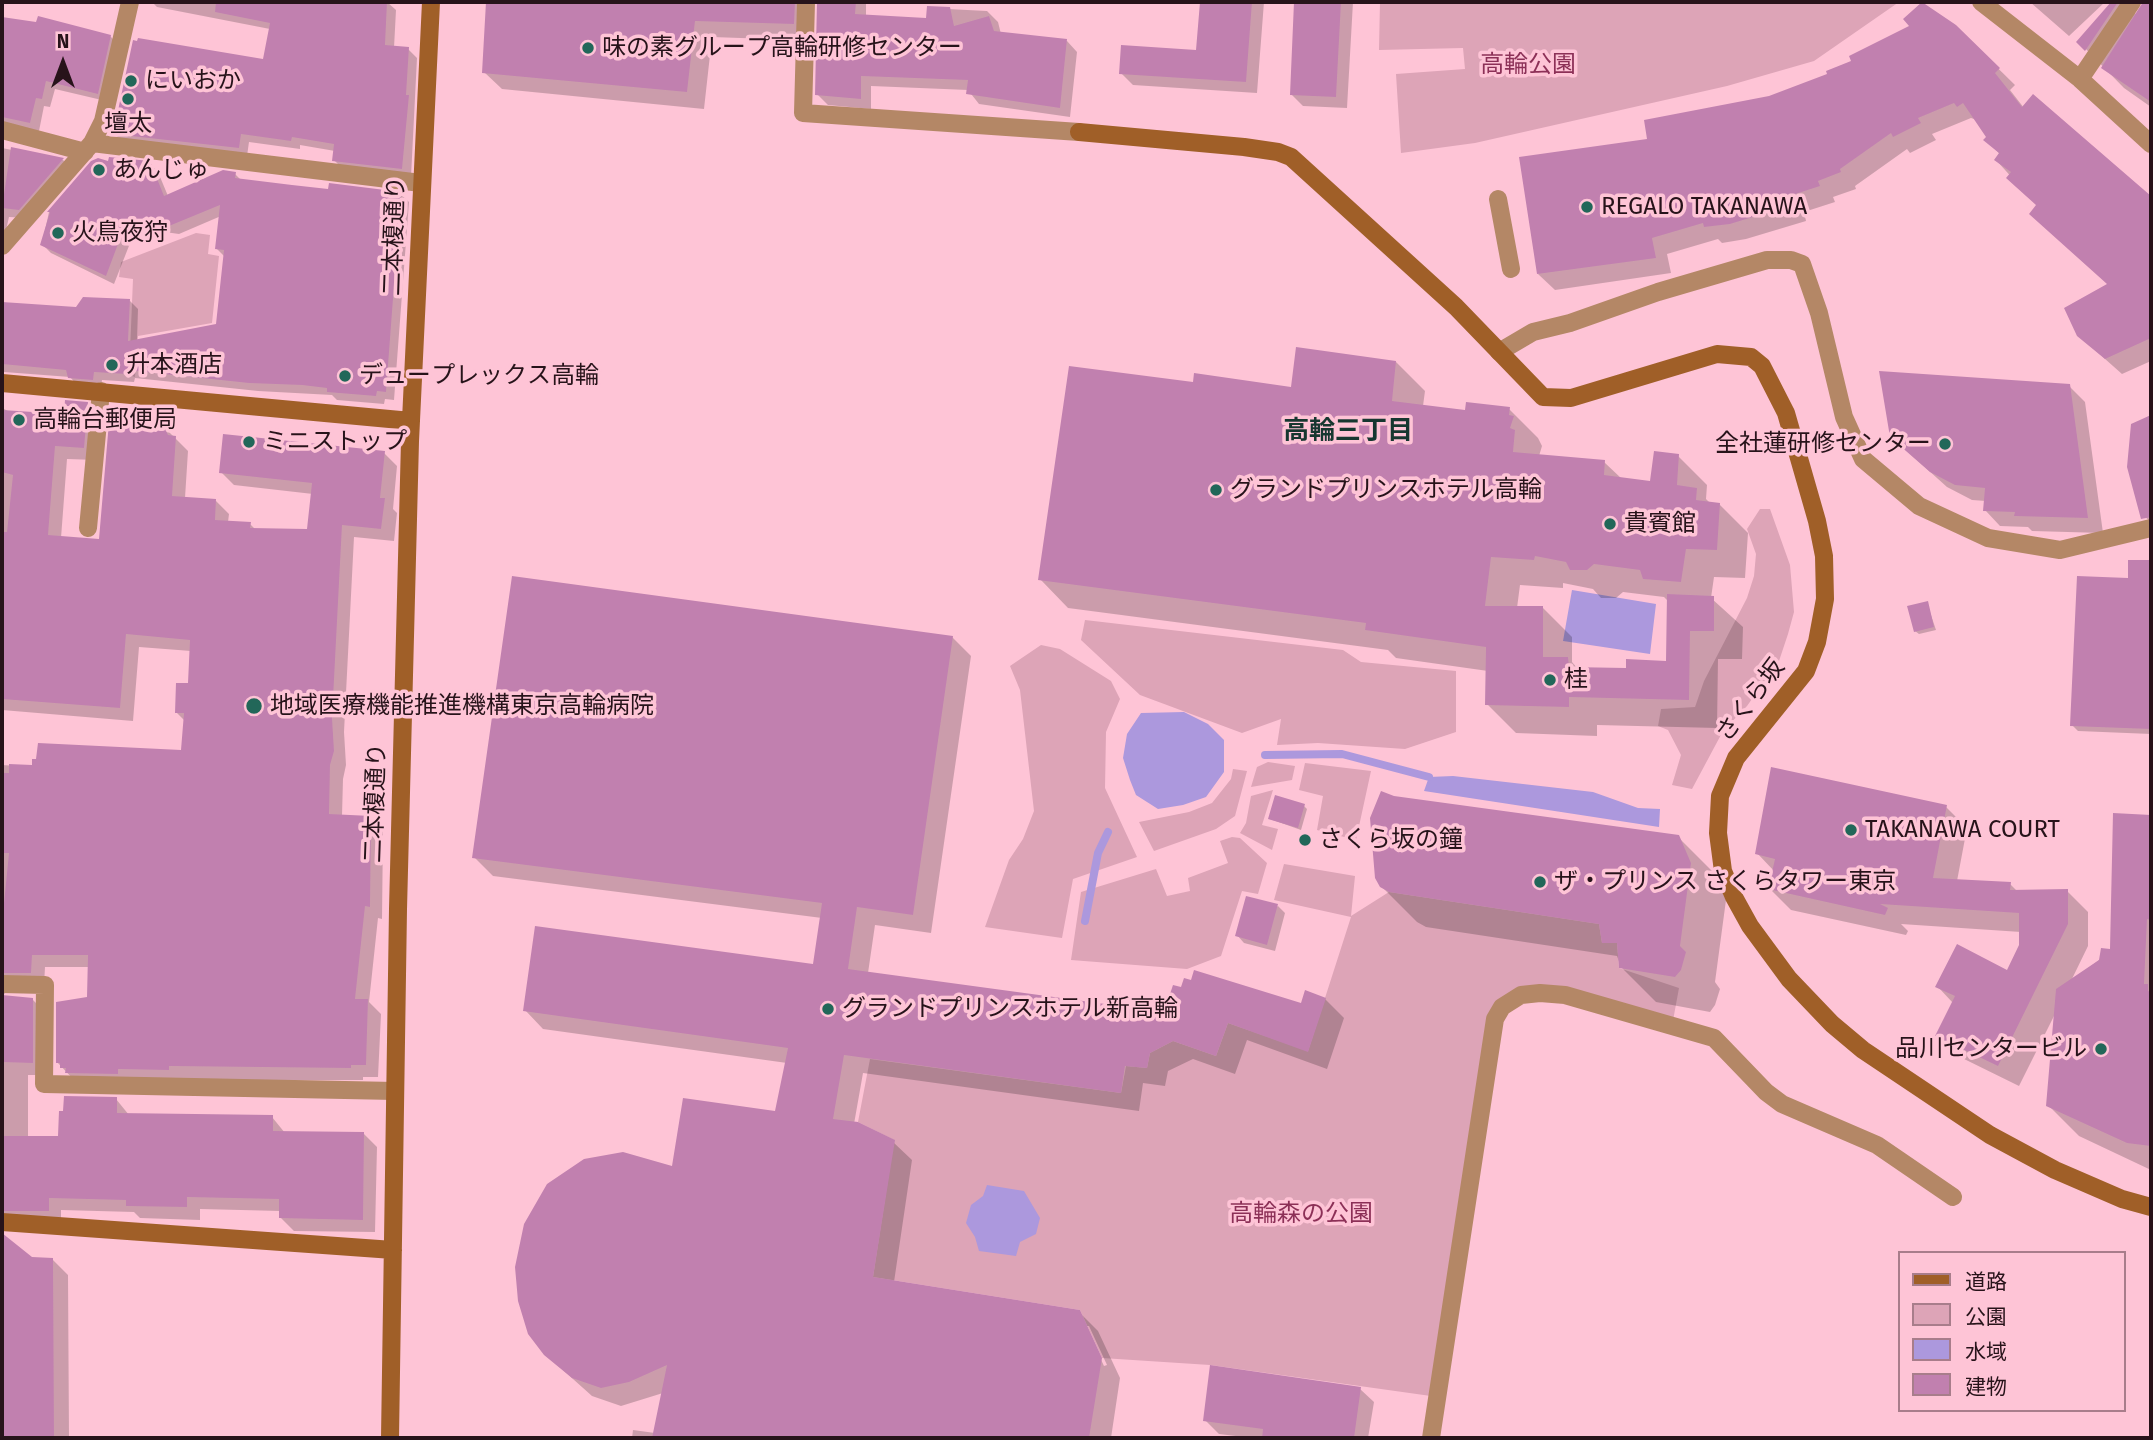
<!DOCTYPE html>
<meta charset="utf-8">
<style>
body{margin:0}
#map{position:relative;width:2153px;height:1440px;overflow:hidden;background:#fec4d6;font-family:"Fira Sans","Noto Sans JP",sans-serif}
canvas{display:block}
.frame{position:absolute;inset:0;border:4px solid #27131a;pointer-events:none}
.legend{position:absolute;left:1898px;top:1251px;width:228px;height:161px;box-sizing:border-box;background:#fec4d6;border:2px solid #a87d8b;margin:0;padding:9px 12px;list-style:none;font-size:21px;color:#27131a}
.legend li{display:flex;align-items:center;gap:14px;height:35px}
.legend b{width:35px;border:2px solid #a87d8b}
.north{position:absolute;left:28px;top:28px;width:70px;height:70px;-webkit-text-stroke:5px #fec4d6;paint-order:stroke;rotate:0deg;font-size:19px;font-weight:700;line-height:28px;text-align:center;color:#27131a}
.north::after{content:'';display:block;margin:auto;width:24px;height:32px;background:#27131a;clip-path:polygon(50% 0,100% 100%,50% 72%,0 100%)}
</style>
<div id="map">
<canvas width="2153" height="1440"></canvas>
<div class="frame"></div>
<ul class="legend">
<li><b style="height:9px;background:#a05f28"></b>道路</li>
<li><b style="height:19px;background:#dda4b7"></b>公園</li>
<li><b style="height:19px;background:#ac98dd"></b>水域</li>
<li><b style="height:19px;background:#c180af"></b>建物</li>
</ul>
<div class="north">N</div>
</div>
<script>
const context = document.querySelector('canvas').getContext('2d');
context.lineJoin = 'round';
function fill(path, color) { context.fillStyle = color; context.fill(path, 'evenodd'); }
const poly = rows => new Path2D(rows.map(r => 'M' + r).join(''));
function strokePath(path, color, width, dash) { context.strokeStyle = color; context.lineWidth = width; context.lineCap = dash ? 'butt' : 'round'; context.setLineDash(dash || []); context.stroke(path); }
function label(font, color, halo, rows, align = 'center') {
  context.font = font + ' "Fira Sans","Noto Sans JP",sans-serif'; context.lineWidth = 7; context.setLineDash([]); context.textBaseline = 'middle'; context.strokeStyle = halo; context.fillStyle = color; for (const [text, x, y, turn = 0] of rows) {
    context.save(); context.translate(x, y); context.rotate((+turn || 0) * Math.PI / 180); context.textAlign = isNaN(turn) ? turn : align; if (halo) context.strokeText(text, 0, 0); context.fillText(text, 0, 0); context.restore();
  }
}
fill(poly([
 [1380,2,1899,2,1814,61,1727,86,1475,143,1401,153,1396,74,1465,69,1463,48,1379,50],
 [196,233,210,235,208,254,219,256,212,323,138,336,135,377,129,375,133,279,119,277,121,262],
 [1760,509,1770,509,1790,565,1794,612,1788,634,1779,661,1747,706,1723,731,1692,789,1672,785,1681,755,1668,730,1658,726,1661,709,1695,707,1704,681,1747,598,1754,576,1756,554,1747,529],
 [1085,620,1343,650,1361,662,1456,671,1456,732,1405,749,1318,743,1277,745,1281,719,1242,733,1140,695,1081,640],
 [1041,645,1060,649,1111,681,1120,699,1106,732,1105,788,1137,857,1073,879,1062,938,985,927,1009,860,1023,839,1034,811,1020,690,1010,666],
 [1268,762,1295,766,1292,780,1251,787,1257,767],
 [1305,763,1371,771,1356,840,1317,830,1323,796,1299,790],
 [1233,769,1247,771,1235,816,1216,829,1154,851,1139,822,1189,812,1212,803,1231,779],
 [1273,790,1262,825,1278,829,1272,850,1240,833,1246,823,1251,796],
 [1232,837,1240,838,1267,863,1258,894,1242,891,1221,956,1187,969,1071,960,1081,892,1156,869,1167,896,1190,891,1188,878,1228,863,1220,841],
 [1284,864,1355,876,1351,916,1389,892,1599,924,1602,943,1617,943,1619,968,1679,988,1672,1026,1565,995,1502,1007,1438,1397,1210,1365,1102,1358,1080,1310,873,1277,894,1140,858,1122,870,1059,1121,1093,1126,1066,1147,1068,1150,1053,1173,1041,1216,1056,1228,1023,1308,1051,1351,917,1274,900]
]), '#dda4b7');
fill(poly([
 [1572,590,1656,604,1650,654,1563,641],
 [1184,712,1208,724,1224,740,1224,772,1206,797,1183,805,1158,809,1136,795,1130,780,1123,758,1127,734,1141,713],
 [1453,776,1593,792,1638,808,1660,809,1659,827,1424,791,1429,777],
 [987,1185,1024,1191,1040,1218,1036,1234,1020,1242,1016,1256,979,1251,975,1237,966,1223,971,1205,983,1196]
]), '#ac98dd');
fill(poly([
 [152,2,387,2,396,10,394,48,408,49,417,58,411,177,343,169,334,160,335,151,300,145,300,149,249,142,247,156,124,143,115,134,264,61,270,29,157,7],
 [487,2,797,2,797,40,712,37,704,109,502,89,484,72],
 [821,2,866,2,866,17,928,20,928,8,987,11,998,22,1001,34,1067,41,1077,52,1070,117,979,104,968,90,871,86,871,109,828,105,817,94],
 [1201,2,1264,2,1257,93,1133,85,1121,73,1197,52],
 [1296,2,1353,2,1347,108,1303,106,1291,94],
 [2030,2,2105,2,2069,36],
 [2113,2,2124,2,2139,17,2151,2,2151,107,2124,88,2079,42],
 [2,19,110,36,119,45,106,101,55,89,50,107,44,106,39,131,2,123],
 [1955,26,2015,85,2010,90,2024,108,2033,97,2151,199,2151,361,2122,374,2078,335,2109,285,1996,160,2000,154,1986,140,1988,137,1977,120,1971,118,1932,134,1936,140,1910,153,1907,149,1855,186,1856,189,1833,197,1835,202,1804,212,1806,221,1746,239,1722,243,1718,239,1667,254,1671,273,1555,290,1538,274,1649,140,1770,98],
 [2,148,63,160,72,169,28,218,9,217,4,239],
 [109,163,149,163,158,172,168,196,235,174,242,181,292,187,400,194,409,202,394,400,385,399,384,404,337,400,332,395,258,391,135,378,134,382,102,380,101,388,78,386,70,377,4,372,2,304,77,308,130,301,138,309,137,341,217,325,225,257,217,249,221,216,179,234,136,228,114,284,51,253,42,244,49,212],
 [1396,362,1425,391,1423,406,1467,412,1509,409,1538,438,1542,446,1539,456,1604,462,1622,479,1651,483,1678,456,1707,485,1706,499,1710,503,1719,504,1748,533,1745,578,1714,577,1711,598,1743,627,1742,659,1718,659,1717,728,1597,725,1597,736,1516,733,1487,704,1488,671,1396,658,1388,650,1068,608,1040,579,1194,384,1293,389],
 [1563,583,1593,589,1601,598,1616,598,1623,592,1664,597,1669,602,1667,662,1628,669,1578,669,1572,662,1572,637,1543,608,1517,608,1520,585,1563,588],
 [2069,386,2085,402,2103,533,2032,531,2028,527,2000,526,1985,510,1986,501,1972,500,1947,487,1908,452],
 [88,404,101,417,97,460,67,459,61,538,100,541,153,429,161,424,188,451,185,498,216,501,229,514,228,522,250,524,256,530,309,531,313,494,234,485,221,472,384,453,397,466,393,509,397,513,394,541,354,537,344,732,346,765,343,779,342,816,370,818,383,831,382,919,378,918,369,1002,381,1014,378,1077,363,1077,363,1080,75,1081,57,1062,88,998,89,967,45,967,44,986,9,987,3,996,33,1000,46,1013,45,1075,28,1075,28,1137,60,1137,116,1099,129,1115,272,1117,285,1133,364,1134,377,1147,375,1232,294,1231,281,1218,281,1211,200,1209,200,1220,140,1218,134,1212,61,1210,61,1223,2,1214,2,765,33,767,183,752,185,721,176,712,189,685,191,651,139,647,133,721,2,710,2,408,12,413,65,416],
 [2151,415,2151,523,2141,512,2133,425],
 [2130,561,2151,562,2151,734,2078,731,2072,725,2129,580],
 [1927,603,1936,630,1919,634,1915,631],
 [952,637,971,656,931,933,875,925,868,973,1166,1014,1302,1005,1325,999,1344,1018,1327,1069,1247,1040,1235,1074,1193,1059,1168,1071,1165,1086,1143,1083,1139,1111,863,1073,854,1124,893,1142,912,1160,894,1282,1079,1312,1098,1331,1120,1378,1111,1438,632,1438,633,1430,655,1433,663,1393,621,1406,592,1396,545,1354,673,1168,776,1113,787,1063,543,1029,525,1010,815,966,822,918,493,876,474,857],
 [1085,1326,1089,1326,1107,1365,1104,1366],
 [1393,798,1678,837,1714,873,1726,900,1715,982,1720,989,1715,1005,1710,1012,1656,1002,1621,967,1617,956,1426,927,1417,922,1381,886],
 [1304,806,1307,809,1301,830,1270,819],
 [1946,807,1967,828,1957,881,2010,884,2018,892,2067,891,2088,912,2088,946,2071,981,2111,951,2115,815,2151,817,2151,1170,2079,1136,2048,1105,2056,1012,2019,1086,1958,1056,1937,1035,1953,1003,1938,987,2008,973,2021,945,2021,932,1901,924,1908,931,1906,935,1791,910,1770,889,1774,871,1757,853],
 [1278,906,1285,913,1275,951,1244,943,1237,935],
 [4,1236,31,1258,53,1260,68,1275,69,1438,2,1438],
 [1360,1389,1374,1402,1368,1438,1252,1438,1219,1434,1205,1420]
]), '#0003');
strokePath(poly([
 [1265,755,1342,754,1429,777],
 [1085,921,1098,853,1108,832]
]), '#ac98dd', 8);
fill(poly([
 [216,2,387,2,385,45,409,47,406,95,409,95,402,169,332,161,334,144,292,137,291,141,241,134,239,148,113,134,133,40,137,41,138,38,263,59,270,23,215,12],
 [486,2,795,2,794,24,695,21,687,92,482,73],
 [817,2,856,2,855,14,926,18,927,6,950,7,954,26,989,16,994,31,1067,39,1060,108,966,94,968,80,861,76,861,99,815,95],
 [1200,2,1252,2,1246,82,1119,74,1121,45,1196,50],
 [1294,2,1341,2,1336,97,1290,95],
 [1922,2,1956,25,2000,68,1995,73,2022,107,2033,94,2151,196,2151,338,2105,359,2077,336,2064,308,2107,284,2029,214,2036,205,2006,178,2011,172,1994,160,1999,153,1983,140,1986,137,1963,103,1957,107,1954,103,1918,118,1921,123,1893,137,1891,133,1840,169,1841,172,1818,181,1820,186,1789,196,1791,205,1730,224,1704,227,1703,223,1652,238,1656,258,1537,274,1519,157,1647,139,1644,120,1769,96,1827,74,1826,71,1851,61,1849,56,1909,26,1903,19],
 [2111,2,2118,2,2085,51,2076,42],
 [2143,2,2151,2,2151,102,2101,68],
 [38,16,111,35,98,94,46,81,42,99,36,98,30,123,2,117,2,17,36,22],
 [11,147,64,158,19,210,2,208],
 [109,157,150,161,164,196,223,170,236,172,235,178,292,185,328,189,329,183,401,192,386,392,377,391,376,396,327,392,327,388,302,385,249,383,127,370,126,374,94,372,93,380,68,378,66,370,2,364,2,302,76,307,83,297,130,299,128,341,216,324,224,250,215,249,220,205,169,226,127,220,106,276,40,245,50,212,47,212,91,161,98,158,108,161],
 [1296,347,1396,361,1392,401,1465,410,1466,402,1510,407,1509,415,1514,416,1510,428,1515,430,1513,452,1605,460,1604,475,1650,481,1654,451,1679,454,1677,485,1697,488,1696,500,1720,503,1717,550,1686,549,1681,582,1643,579,1640,570,1594,564,1587,570,1570,570,1566,562,1535,556,1534,560,1491,557,1485,606,1543,606,1543,657,1568,657,1569,667,1626,668,1626,659,1666,661,1667,594,1714,596,1714,631,1690,631,1689,700,1569,697,1569,707,1485,705,1486,647,1365,630,1366,623,1038,580,1069,366,1193,382,1194,373,1291,387],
 [1879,371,2070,384,2088,518,2014,516,2015,512,1983,511,1985,488,1955,485,1930,472,1890,437],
 [65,400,88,402,84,448,55,446,48,535,99,539,109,422,152,427,162,422,168,435,176,436,172,496,216,499,215,520,251,522,250,528,307,529,312,483,219,473,223,434,385,451,380,498,385,498,381,529,342,525,332,718,334,751,330,765,329,814,371,816,370,907,365,906,355,999,368,999,366,1065,351,1065,351,1068,169,1066,169,1070,118,1069,118,1074,65,1073,66,1068,60,1068,60,1063,56,1063,56,1002,87,997,88,955,32,955,31,973,2,973,2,923,9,853,2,853,2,773,9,773,9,764,32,765,32,759,36,759,38,743,181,750,184,713,175,713,176,683,188,683,190,640,126,634,120,708,2,699,2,532,7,532,13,475,2,472,2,410,64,414],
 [2151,415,2151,517,2141,519,2127,467,2131,424],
 [2128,560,2151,560,2151,729,2070,726,2077,576,2128,578],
 [512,576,953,636,913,915,857,907,848,969,1164,1012,1173,985,1181,987,1184,978,1191,980,1194,970,1301,1003,1305,990,1326,998,1308,1052,1228,1023,1216,1056,1173,1041,1150,1053,1147,1068,1125,1066,1121,1093,844,1055,833,1119,858,1122,895,1140,873,1277,1080,1310,1102,1358,1089,1438,652,1438,667,1365,629,1382,601,1388,572,1378,544,1355,528,1334,518,1301,515,1267,524,1224,547,1184,584,1159,623,1152,672,1166,683,1098,775,1111,788,1048,523,1011,535,926,813,964,822,903,472,858],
 [1928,601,1934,627,1914,632,1907,606],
 [1771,767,1947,805,1933,878,2011,882,2010,890,2068,889,2068,924,1998,1066,1935,1036,1955,996,1935,987,1957,944,2007,970,2019,945,2019,913,1880,904,1888,908,1885,915,1768,889,1775,859,1755,854],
 [1381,791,1394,796,1679,835,1691,863,1680,946,1686,952,1681,970,1675,977,1619,968,1617,943,1602,943,1599,924,1389,892,1380,887,1375,878,1370,818],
 [1275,795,1305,804,1298,828,1268,819],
 [2113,813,2151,815,2151,920,2147,919,2144,984,2148,984,2148,991,2151,992,2151,1146,2127,1143,2046,1106,2056,989,2099,960,2101,948,2110,949],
 [1246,896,1278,904,1267,945,1235,936],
 [2,995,33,998,33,1063,2,1062],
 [64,1096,117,1097,117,1113,273,1115,273,1131,364,1132,363,1220,279,1218,279,1199,187,1197,187,1207,126,1206,126,1200,49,1198,49,1211,2,1211,2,1136,58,1136,59,1111,63,1111],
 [2,1233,32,1257,53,1258,54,1438,2,1438],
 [1210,1365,1361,1387,1354,1438,1262,1438,1263,1429,1203,1421]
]), '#c180af');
strokePath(poly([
 [806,2,803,113,1079,132],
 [1981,2,2080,79,2151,144],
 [2080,79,2132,2],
 [2,130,85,152],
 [92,143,421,183],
 [1498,199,1511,269],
 [2,246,92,143,103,121,130,2],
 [1499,352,1533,332,1570,323,1658,292,1767,260,1791,260,1802,264,1819,313,1844,417,1863,459,1919,506,1988,538,2060,550,2151,528],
 [88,528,101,391],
 [2,984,45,985,44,1084,395,1091],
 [1431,1438,1495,1019,1502,1007,1521,995,1540,993,1565,995,1714,1038,1766,1092,1782,1104,1877,1145,1953,1197]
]), '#b48766', 18);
strokePath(poly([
 [1079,132,1244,147,1278,152,1291,157,1456,307,1543,397,1571,398,1717,354,1751,357,1762,366,1786,413,1817,521,1824,556,1825,599,1817,642,1806,671,1736,758,1720,796,1718,833,1723,871,1734,897,1750,926,1789,979,1832,1024,1863,1050,1990,1135,2055,1170,2122,1199,2151,1207],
 [2,383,411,421],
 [2,1222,393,1250],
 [390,1438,398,909,410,441,431,2]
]), '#a05f28', 18);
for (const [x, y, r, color] of [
 [588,48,7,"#226759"],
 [131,81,7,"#226759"],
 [128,99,7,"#226759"],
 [99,170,7,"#226759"],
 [1587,207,7,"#226759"],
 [58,233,7,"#226759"],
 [112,365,7,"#226759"],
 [345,376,7,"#226759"],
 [19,420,7,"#226759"],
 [249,442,7,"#226759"],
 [1945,444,7,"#226759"],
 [1216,490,7,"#226759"],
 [1610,524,7,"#226759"],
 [1550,680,7,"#226759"],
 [254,706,9,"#226759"],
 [1851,830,7,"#226759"],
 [1305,840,7,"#226759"],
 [1540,882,7,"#226759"],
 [828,1009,7,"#226759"],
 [2101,1049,7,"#226759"]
]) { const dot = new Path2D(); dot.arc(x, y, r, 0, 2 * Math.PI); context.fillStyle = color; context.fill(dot); strokePath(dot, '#fec4d6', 2.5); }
label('24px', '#27131a', '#fec4d6', [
 ["味の素グループ高輪研修センター",602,48],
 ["にいおか",145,81],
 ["壇太",128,124,"center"],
 ["あんじゅ",113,170],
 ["REGALO TAKANAWA",1601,207],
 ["火鳥夜狩",72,233],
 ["升本酒店",126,365],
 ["デュープレックス高輪",359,376],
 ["高輪台郵便局",33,420],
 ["ミニストップ",263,442],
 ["全社蓮研修センター",1931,444,"right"],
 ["グランドプリンスホテル高輪",1230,490],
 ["貴賓館",1624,524],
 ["桂",1564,680],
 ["地域医療機能推進機構東京高輪病院",270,706],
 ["TAKANAWA COURT",1865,830],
 ["さくら坂の鐘",1319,840],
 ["ザ・プリンス さくらタワー東京",1554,882],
 ["グランドプリンスホテル新高輪",842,1009],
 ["品川センタービル",2087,1049,"right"]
], 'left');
label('24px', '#8c3057', '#fec4d6', [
 ["高輪公園",1528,65],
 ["高輪森の公園",1301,1214]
]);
label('24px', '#27131a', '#fec4d6', [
 ["二本榎通り",395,236,-88],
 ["さくら坂",1751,701,-53],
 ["二本榎通り",376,803,-88]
]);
label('bold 26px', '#173730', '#fec4d6', [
 ["高輪三丁目",1348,432]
]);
</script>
